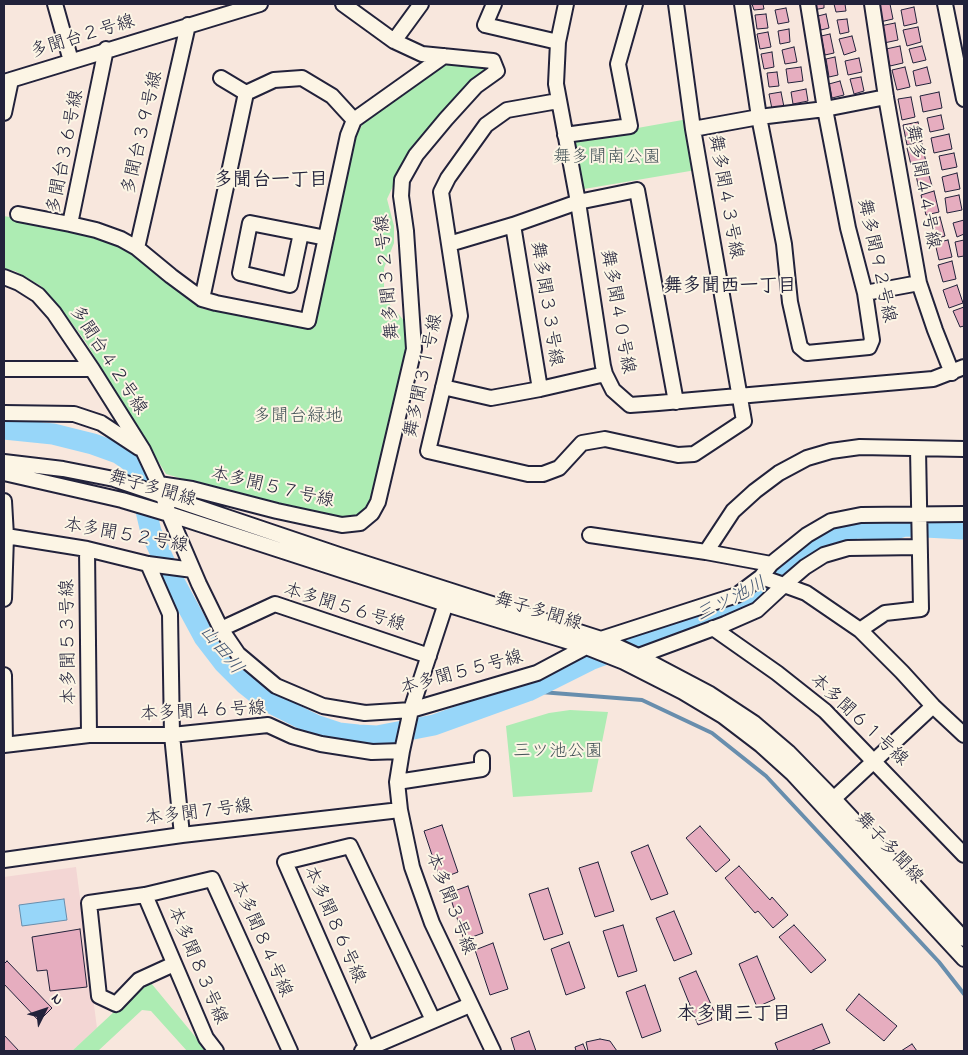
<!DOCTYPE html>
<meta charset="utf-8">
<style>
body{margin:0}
#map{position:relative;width:968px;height:1055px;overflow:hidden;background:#f8e7dd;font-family:"Indie Flower",sans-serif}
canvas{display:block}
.frame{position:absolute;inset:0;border:5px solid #22223b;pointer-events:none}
.north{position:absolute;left:20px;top:985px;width:50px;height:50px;-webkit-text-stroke:4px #fcf5e5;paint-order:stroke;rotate:49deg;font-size:14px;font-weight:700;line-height:20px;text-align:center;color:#22223b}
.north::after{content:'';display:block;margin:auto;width:18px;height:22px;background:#22223b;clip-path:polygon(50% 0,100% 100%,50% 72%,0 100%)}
</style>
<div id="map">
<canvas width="968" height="1055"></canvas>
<div class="frame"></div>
<div class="north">N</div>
</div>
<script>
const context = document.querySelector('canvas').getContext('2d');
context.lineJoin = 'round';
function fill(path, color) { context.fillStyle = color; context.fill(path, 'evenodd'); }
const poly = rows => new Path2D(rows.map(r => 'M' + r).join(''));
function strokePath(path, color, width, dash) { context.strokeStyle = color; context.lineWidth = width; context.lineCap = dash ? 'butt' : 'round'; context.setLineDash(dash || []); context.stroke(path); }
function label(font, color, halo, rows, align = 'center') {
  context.font = font + ' "Indie Flower","Klee One",sans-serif'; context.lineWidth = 4; context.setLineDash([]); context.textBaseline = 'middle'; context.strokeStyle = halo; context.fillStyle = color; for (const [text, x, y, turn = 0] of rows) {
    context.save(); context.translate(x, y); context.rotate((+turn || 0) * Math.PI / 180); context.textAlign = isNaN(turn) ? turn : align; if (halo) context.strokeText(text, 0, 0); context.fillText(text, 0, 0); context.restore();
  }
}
fill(poly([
 [76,867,97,1028,72,1051,4,1051,4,877]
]), '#f3d6d4');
fill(poly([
 [462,61,483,64,485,72,476,77,415,143,402,167,387,199,394,226,394,243,384,268,384,298,408,325,406,353,374,499,365,512,353,519,279,507,166,474,85,341,68,318,41,286,15,271,4,269,4,216,58,226,118,244,203,309,304,328,315,327,356,136,364,122,445,63],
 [688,119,696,170,584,189,578,186,570,140],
 [570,710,608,712,592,792,513,797,506,726,549,713],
 [145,983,151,983,207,1051,187,1051,151,1011,142,1010,98,1051,72,1051]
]), '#adecb3');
const water = poly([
 [64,899,67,920,22,926,19,905,64,899]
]);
fill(water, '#97d6f9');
strokePath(water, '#688ead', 1);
strokePath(poly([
 [528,691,642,700,712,733,766,776,939,962,964,994]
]), '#688ead', 4);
strokePath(poly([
 [4,429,53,434,93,444,118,453,130,461,137,472,151,532,170,574,204,637,224,663,245,684,265,700,315,725,339,733,358,735,377,736,434,725,528,691,590,660,702,618,762,590,803,554,855,528,892,530,905,526,964,529]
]), '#97d6f9', 21);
const building = poly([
 [752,4,763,4,764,9,754,10,752,4],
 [812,4,824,4,824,8,813,10,812,4],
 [834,4,845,4,846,11,836,12,834,4],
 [877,4,890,4,893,19,880,22,877,4],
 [914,7,917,23,904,26,901,10,914,7],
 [786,8,789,22,778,24,775,10,786,8],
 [766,14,768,28,757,29,755,15,766,14],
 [826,14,829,28,821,30,818,16,826,14],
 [847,19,849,32,840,34,837,20,847,19],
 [895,23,898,40,884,43,880,26,895,23],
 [918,27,921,42,907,46,903,30,918,27],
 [789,29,790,42,780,44,778,31,789,29],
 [768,32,771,47,760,49,757,34,768,32],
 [830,34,834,53,825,55,821,36,830,34],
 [852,36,856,51,844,55,839,39,852,36],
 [900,46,903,63,890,66,886,49,900,46],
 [922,46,926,60,913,63,909,49,922,46],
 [794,47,797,62,785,64,782,50,794,47],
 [772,52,774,67,764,69,761,54,772,52],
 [835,57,838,75,829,77,826,59,835,57],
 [859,58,862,72,848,75,845,61,859,58],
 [801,67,803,81,788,83,786,69,801,67],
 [905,67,910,87,897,90,892,70,905,67],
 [927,67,931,83,916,86,913,71,927,67],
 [777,72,779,86,769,87,767,73,777,72],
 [861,77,864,91,854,94,850,79,861,77],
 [840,81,844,95,832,98,829,84,840,81],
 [806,89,808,101,793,104,791,92,806,89],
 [781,92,784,107,772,109,769,94,781,92],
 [939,92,942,108,923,112,920,96,939,92],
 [911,97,915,117,902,120,898,99,911,97],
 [941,115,944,129,930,132,927,118,941,115],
 [918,122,922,141,907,145,903,125,918,122],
 [949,134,952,149,934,153,931,138,949,134],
 [922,144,926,162,911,165,907,148,922,144],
 [954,153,957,167,942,170,939,156,954,153],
 [927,168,932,186,919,189,915,171,927,168],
 [957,173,960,189,945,192,942,177,957,173],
 [934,191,939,212,926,215,921,195,934,191],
 [959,195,962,210,947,213,945,198,959,195],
 [940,217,945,236,934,239,929,220,940,217],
 [964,220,964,234,957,237,953,223,964,220],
 [948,240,952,257,939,260,935,243,948,240],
 [964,240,964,256,958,257,955,242,964,240],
 [952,261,956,279,943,282,938,265,952,261],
 [957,285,963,303,949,308,943,290,957,285],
 [964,307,964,326,960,327,953,311,964,307],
 [442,825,458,872,440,879,424,831,442,825],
 [700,826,730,860,716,872,686,838,700,826],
 [648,845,668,894,651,900,631,852,648,845],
 [598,862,614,911,595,917,579,868,598,862],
 [739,866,770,900,772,897,788,915,773,928,758,911,755,913,725,878,739,866],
 [468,886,483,933,464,940,449,893,468,886],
 [548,888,563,934,544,940,529,894,548,888],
 [674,911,692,954,674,961,656,918,674,911],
 [623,925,637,971,618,977,603,931,623,925],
 [794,925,826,960,811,973,779,937,794,925],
 [80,929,87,987,50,991,47,970,37,971,32,937,80,929],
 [569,942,585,988,566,995,551,949,569,942],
 [493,943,508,989,490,995,475,950,493,943],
 [757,956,775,999,757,1007,739,964,757,956],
 [7,961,52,1008,39,1021,4,984,4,964,7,961],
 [696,971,714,1011,710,1013,712,1020,698,1025,679,978,696,971],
 [645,985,661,1031,642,1038,626,992,645,985],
 [859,994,897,1026,884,1041,846,1010,859,994],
 [822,1024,830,1043,810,1051,778,1051,775,1043,822,1024],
 [529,1031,536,1051,515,1051,511,1038,529,1031],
 [4,1035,19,1051,4,1051,4,1035],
 [600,1039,610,1041,617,1051,588,1051,586,1042,600,1039],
 [583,1044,586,1051,576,1051,575,1047,583,1044],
 [912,1044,917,1051,901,1051,912,1044]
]);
fill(building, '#e6adbf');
strokePath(building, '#22223b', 1);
const minor = poly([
 [55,4,71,61],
 [494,4,485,25,558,42],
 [566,4,558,42,556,84,578,202,603,366,605,374,613,390,630,405,658,403,933,379,964,367],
 [742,4,759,117,784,244,790,302,800,347,807,353,869,347,872,340,865,293,848,228,825,109,808,4],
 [872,4,886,97,919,283,935,330,952,373],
 [945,4,964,99],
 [394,41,421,4],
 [106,49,70,224,96,230,121,239,137,248,171,276,202,299,216,303,308,321,348,135,354,120,444,56],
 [221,78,246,93],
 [4,82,260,4],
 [558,101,507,110,486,125,448,178,441,192,460,316,428,451,528,474,543,474,559,468,582,443,605,439,678,455,694,454,744,421,693,129,676,4],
 [4,113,11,80],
 [693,129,759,117,825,109,886,97],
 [565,135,630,126,618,64,635,4],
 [18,214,70,224],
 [513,225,540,389],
 [301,233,290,285,240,273,250,223,301,233,326,238],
 [449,244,513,225,578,202,637,190,676,402],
 [137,248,188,25],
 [4,277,19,283,38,295,54,313,92,369,143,450,159,484,169,514,199,584,221,629,238,654,276,686,323,706,365,713,411,710,537,673,601,639,737,595,761,577,771,564],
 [865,293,919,283],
 [202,299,246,93,274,80,302,78,332,96,354,120],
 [4,369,92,369],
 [443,387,491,398,540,389,605,374],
 [4,413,74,414,101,423,139,448],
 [4,462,63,469,114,479,339,555,601,639,638,656,710,694,754,723,788,752,834,799,964,939],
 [4,473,122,500,169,514,446,604,586,647,624,662,683,692,723,716,761,745,792,773,964,959],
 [159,484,192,489,277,511,342,525,360,523,372,513,378,502,414,349,406,231,401,196,402,180,416,155,446,119,476,86,497,71,493,61,422,54,394,41,343,4],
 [4,501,6,536,4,599],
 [590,535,706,552,771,564,807,535,831,521,861,515,964,514],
 [6,536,87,549,148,564,193,570],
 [87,549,89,735],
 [706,552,733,511,755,491,779,473,807,458,831,451,860,447,964,449],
 [148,564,170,614,172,735,182,835],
 [761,577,784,585,805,567,824,555,848,548,919,547],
 [448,597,411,710,402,751,397,782,400,810,412,867,432,923,493,1051],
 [713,628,777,673,825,711,964,855],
 [221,629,275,604,429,656],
 [860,630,885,613,921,609,918,449],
 [633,658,725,624,757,610,784,585,806,593,860,630,902,672,933,706,964,735],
 [4,675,5,745],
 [4,745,89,735,172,735,268,725,292,736,321,744,372,752,402,751],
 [397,782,482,769,482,758],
 [828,804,933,706],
 [4,860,182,835,400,810],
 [145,895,206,1038,216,1051],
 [174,964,139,980,116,1004,99,996,89,903,145,895,212,879,290,1051],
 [362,1051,470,1005],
 [368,1051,285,862,350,846,433,1020]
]);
strokePath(minor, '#22223b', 18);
strokePath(minor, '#fcf5e5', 14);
label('18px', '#22223b', '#fcf5e5', [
 ["多聞台２号線",83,38,-17],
 ["多聞台３９号線",144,133,-77],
 ["多聞台３６号線",67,152,-79],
 ["舞多聞４４号線",921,187,80],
 ["舞多聞４３号線",724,197,80],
 ["舞多聞９２号線",875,261,78],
 ["舞多聞３２号線",389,277,-95],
 ["舞多聞３３号線",545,304,81],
 ["舞多聞４０号線",616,312,80],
 ["多聞台４２号線",107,361,57],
 ["舞多聞３１号線",425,376,-78],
 ["本多聞５７号線",272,489,13],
 ["舞子多聞線",152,490,16],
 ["本多聞５２号線",126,537,10],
 ["本多聞５６号線",344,609,17],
 ["舞子多聞線",538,613,17],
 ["本多聞５３号線",70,642,-91],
 ["本多聞５５号線",462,674,-15],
 ["本多聞４６号線",203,713,-3],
 ["本多聞６１号線",858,721,43],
 ["本多聞７号線",199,814,-7],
 ["舞子多聞線",888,849,47],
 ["本多聞３号線",449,904,69],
 ["本多聞８６号線",333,925,66],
 ["本多聞８４号線",260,939,66],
 ["本多聞８３号線",196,966,67]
]);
label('18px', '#455459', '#fcf5e5', [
 ["舞多聞南公園",607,159],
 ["多聞台緑地",298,418],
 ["三ツ池公園",558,753]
]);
label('bold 19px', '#22223b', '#fcf5e5', [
 ["多聞台一丁目",271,182],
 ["舞多聞西一丁目",730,288],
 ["本多聞三丁目",734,1016]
]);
label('italic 19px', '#455874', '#fcf5e5', [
 ["三ツ池川",732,601,-27],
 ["山田川",220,651,51]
]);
</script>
